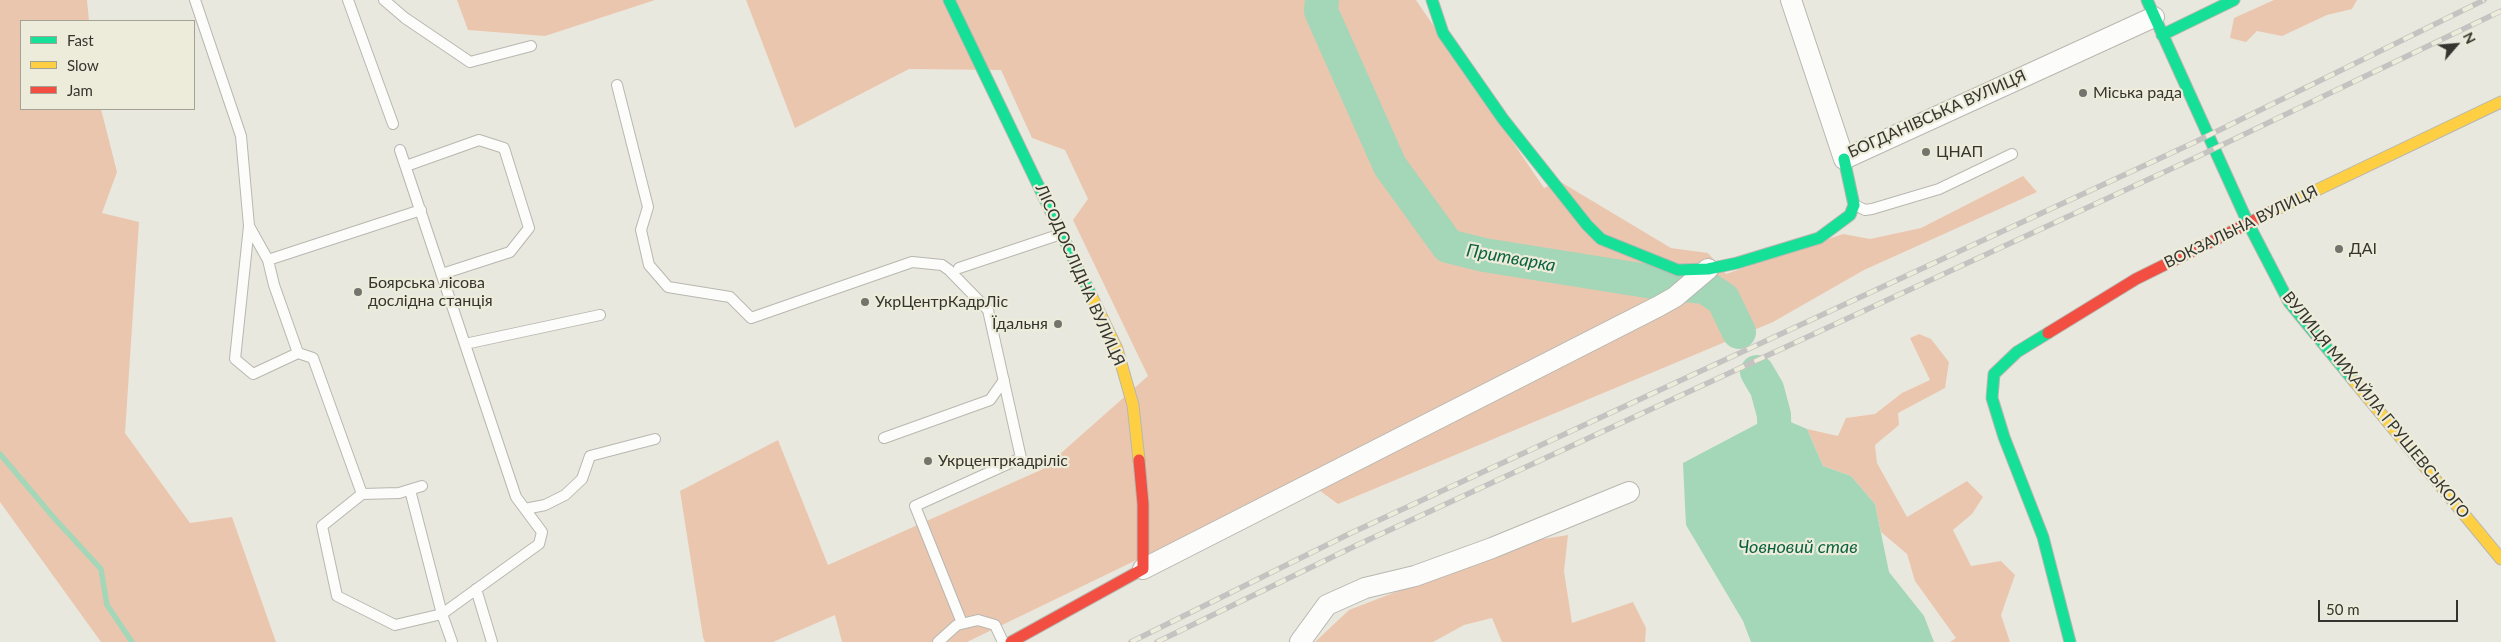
<!DOCTYPE html>
<meta charset="utf-8">
<style>
body{margin:0}
#map{position:relative;width:2501px;height:642px;overflow:hidden;background:#e9e8de;font-family:Lato,sans-serif}
canvas{display:block}
.legend{position:absolute;left:20px;top:20px;width:175px;height:90px;box-sizing:border-box;background:#edecda;border:1px solid #a3a295;margin:0;padding:6px 9px;list-style:none;font-size:15px;color:#35342e}
.legend li{display:flex;align-items:center;gap:10px;height:25px}
.legend b{width:25px;border:1px solid #a3a295}
.north{position:absolute;left:2431px;top:20px;width:50px;height:50px;-webkit-text-stroke:4px #edecda;paint-order:stroke;rotate:63deg;font-size:14px;font-weight:700;line-height:20px;text-align:center;color:#35342e}
.north::after{content:'';display:block;margin:auto;width:18px;height:22px;background:#35342e;clip-path:polygon(50% 0,100% 100%,50% 72%,0 100%)}
.scale{position:absolute;left:2318px;top:600px;width:140px;height:22px;box-sizing:border-box;border:2px solid #35342e;border-top:0;padding-left:6px;font-size:15px;line-height:18px;white-space:nowrap;color:#35342e;-webkit-text-stroke:4px #edecda;paint-order:stroke}
</style>
<div id="map">
<canvas width="2501" height="642"></canvas>
<ul class="legend">
<li><b style="height:6px;background:#16e098"></b>Fast</li>
<li><b style="height:6px;background:#ffcf43"></b>Slow</li>
<li><b style="height:6px;background:#f24e42"></b>Jam</li>
</ul>
<div class="north">N</div>
<div class="scale">50 m</div>
</div>
<script>
const context = document.querySelector('canvas').getContext('2d');
context.lineJoin = 'round';
function fill(path, color) { context.fillStyle = color; context.fill(path, 'evenodd'); }
const poly = rows => new Path2D(rows.map(r => 'M' + r).join(''));
function strokePath(path, color, width, dash) { context.strokeStyle = color; context.lineWidth = width; context.lineCap = dash ? 'butt' : 'round'; context.setLineDash(dash || []); context.stroke(path); }
function label(font, color, halo, rows, align = 'center') {
  context.font = font + ' Lato,sans-serif'; context.lineWidth = 4.5; context.setLineDash([]); context.textBaseline = 'middle'; context.strokeStyle = halo; context.fillStyle = color; for (const [text, x, y, turn = 0] of rows) {
    context.save(); context.translate(x, y); context.rotate((+turn || 0) * Math.PI / 180); context.textAlign = isNaN(turn) ? turn : align; if (halo) context.strokeText(text, 0, 0); context.fillText(text, 0, 0); context.restore();
  }
}
fill(poly([
 [0,0,87,0,89,21,21,21,21,109,101,109,117,172,102,213,139,222,125,433,190,523,232,517,276,642,101,642,0,502],
 [457,0,655,0,545,36,468,30],
 [746,0,1416,0,1544,188,1559,181,1671,248,1708,253,1726,274,1843,234,1870,239,1921,228,2023,176,2037,192,1864,270,1773,322,1338,504,1304,479,967,642,842,642,835,615,773,642,705,642,703,637,680,491,778,440,828,565,1043,469,1148,376,1073,220,1088,199,1065,150,1032,138,1001,70,909,69,795,128],
 [2274,0,2357,0,2352,9,2327,15,2282,36,2257,31,2246,42,2230,38,2234,18],
 [1919,334,1931,339,1949,362,1945,388,1898,413,1899,425,1875,445,1877,463,1907,517,1967,481,1983,497,1972,514,1953,530,1971,566,2001,561,2015,575,2001,615,2010,642,1950,642,1956,638,1915,581,1907,554,1881,532,1875,504,1851,476,1823,466,1807,429,1838,436,1846,418,1875,414,1902,393,1930,380,1910,338],
 [1568,535,1564,571,1572,623,1633,602,1646,628,1645,642,1502,642,1492,618,1464,625,1433,642,1315,642,1349,610,1525,542]
]), '#ebc6af');
fill(poly([
 [1774,415,1807,429,1823,466,1851,476,1875,504,1889,572,1924,616,1934,642,1751,642,1743,621,1686,525,1683,463]
]), '#a4d6b8');
strokePath(poly([
 [0,454,55,519,101,569,107,605,132,642]
]), '#a4d6b8', 5.5);
strokePath(poly([
 [1322,0,1321,11,1390,166,1448,246,1484,255,1653,282,1705,287,1723,299,1739,332],
 [1757,372,1767,389,1774,415,1775,460]
]), '#a4d6b8', 34);
const lane = poly([
 [195,0,241,136,249,226,268,260,421,210],
 [348,0,393,124],
 [384,0,405,18,470,62,531,46],
 [617,85,648,207,641,230,649,265,668,287,730,297,751,318,912,262,942,265,949,270,988,310,1021,458,915,506,962,623],
 [406,166,479,140,504,148,529,228,510,252,442,274],
 [1855,205,1865,210,1872,209,1939,189,2012,154],
 [249,226,235,359,253,374,298,353],
 [268,260,274,285,298,353,313,358,362,494,322,526,337,596,395,625,442,614,539,544,542,532,516,497,400,150],
 [959,268,1061,234],
 [465,344,600,315],
 [884,438,990,400,1004,380],
 [410,490,442,614,452,642],
 [362,494,399,493,422,486],
 [525,509,545,505,565,495,582,479,590,456,655,439],
 [476,589,492,642],
 [938,642,957,625,978,620,995,625,1003,642]
]);
const street = poly([
 [1791,0,1844,159,2154,17],
 [1143,569,1659,306,1675,297,1708,269],
 [1300,642,1327,605,1365,588,1415,576,1492,548,1629,492]
]);
const fast = poly([
 [949,0,1092,297],
 [1432,0,1443,33,1503,119,1587,225,1601,239,1678,270,1708,269,1737,263,1819,238,1850,215,1854,205,1844,159],
 [2147,0,2248,223,2289,302,2354,381],
 [2162,35,2234,0],
 [2048,333,2017,352,1994,374,1992,398,2004,437,2043,537,2070,642]
]);
const slow = poly([
 [2273,211,2501,102],
 [1092,297,1117,349,1133,405,1139,460],
 [2354,381,2501,559]
]);
const jam = poly([
 [2048,333,2136,279,2273,211],
 [1011,642,1143,569,1143,504,1139,460]
]);
strokePath(lane, '#b8b7b0', 12);
strokePath(street, '#b8b7b0', 22);
strokePath(fast, '#b8b7b0', 13);
strokePath(slow, '#b8b7b0', 13);
strokePath(jam, '#b8b7b0', 13);
strokePath(lane, '#fcfcfa', 10);
strokePath(street, '#fcfcfa', 20);
strokePath(fast, '#16e098', 11);
strokePath(slow, '#ffcf43', 11);
strokePath(jam, '#f24e42', 11);
const rail = poly([
 [1131,642,1349,534,2193,143,2484,0],
 [1157,642,1355,546,2199,156,2501,11]
]);
strokePath(rail, '#c4c3c1', 5.5);
strokePath(rail, '#edecda', 4, [11]);
for (const [x, y, r, color] of [
 [2083,93,5,"#74736c"],
 [1926,152,5,"#74736c"],
 [2339,249,5,"#74736c"],
 [358,292,5,"#74736c"],
 [865,302,5,"#74736c"],
 [1058,324,5,"#74736c"],
 [928,461,5,"#74736c"]
]) { const dot = new Path2D(); dot.arc(x, y, r, 0, 2 * Math.PI); context.fillStyle = color; context.fill(dot); strokePath(dot, '#edecda', 2); }
label('16px', '#35342e', '#edecda', [
 ["Міська рада",2093,93],
 ["ЦНАП",1936,152],
 ["ДАІ",2349,249],
 ["Боярська лісова",368,283],
 ["дослідна станція",368,301],
 ["УкрЦентрКадрЛіс",875,302],
 ["Їдальня",1048,324,"right"],
 ["Укрцентркадріліс",938,461]
], 'left');
label('16px', '#35342e', '#edecda', [
 ["БОГДАНІВСЬКА ВУЛИЦЯ",1937,114,-24],
 ["ВОКЗАЛЬНА ВУЛИЦЯ",2241,227,-26],
 ["ЛІСОДОСЛІДНА ВУЛИЦЯ",1080,275,66],
 ["ВУЛИЦЯ МИХАЙЛА ГРУШЕВСЬКОГО",2376,405,51]
]);
label('italic 18px', '#0a6340', '#edecda', [
 ["Притварка",1511,258,10],
 ["Човновий став",1798,547]
]);
</script>
